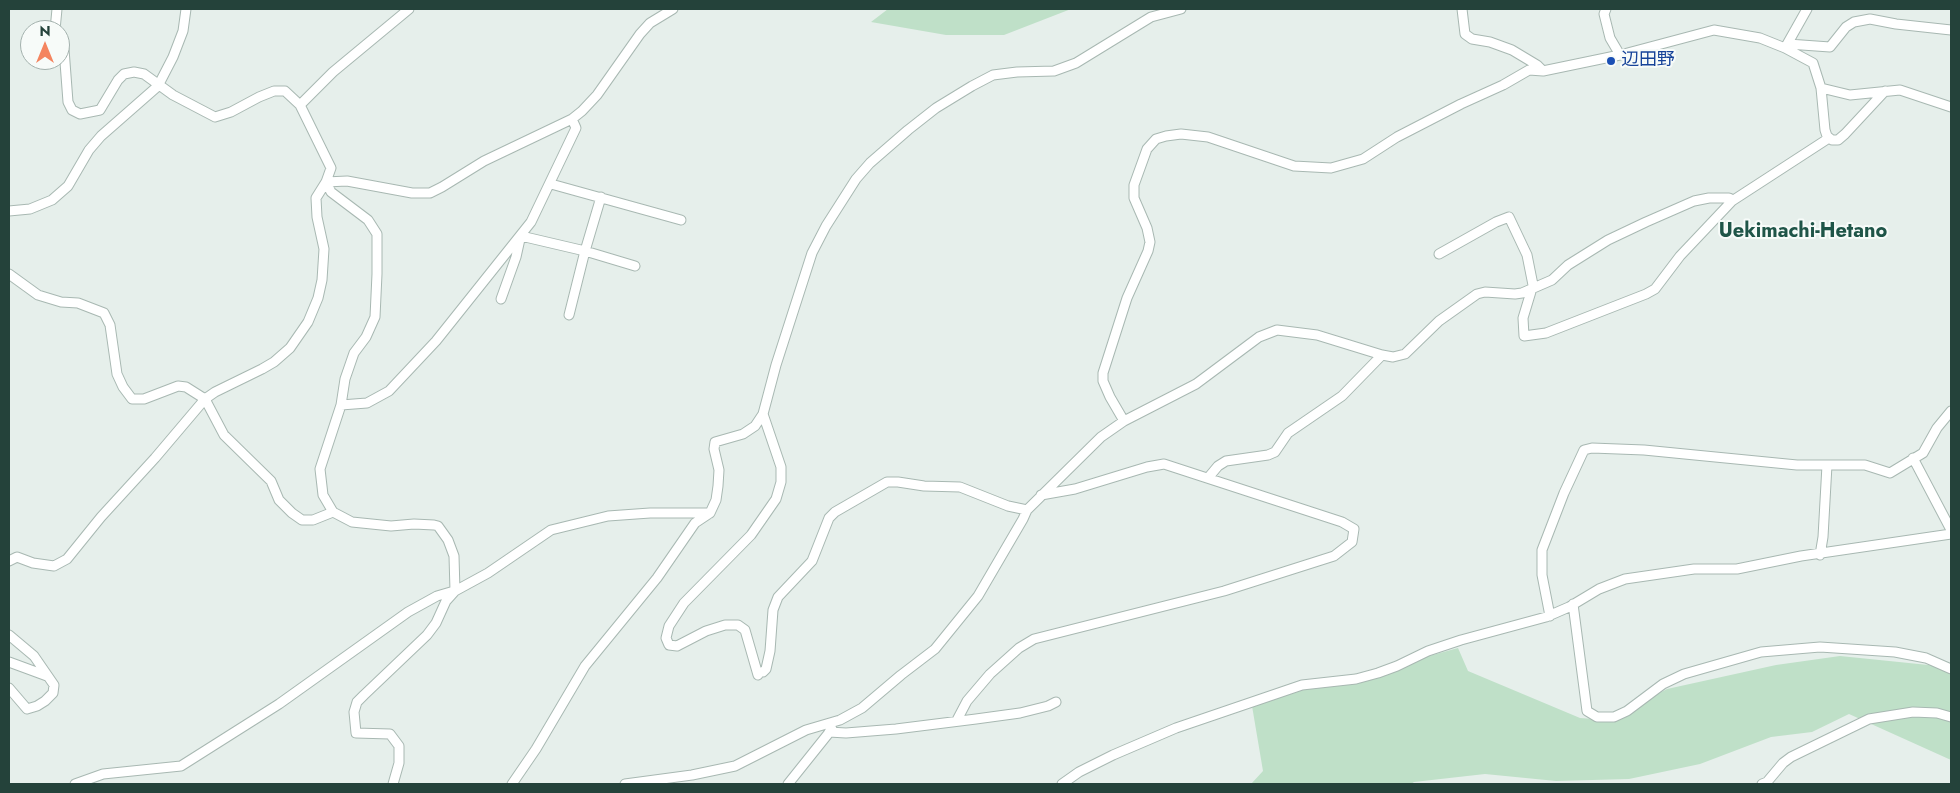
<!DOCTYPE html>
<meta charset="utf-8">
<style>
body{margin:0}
#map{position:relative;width:1960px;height:793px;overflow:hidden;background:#e6efeb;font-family:Jost,sans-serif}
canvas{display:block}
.frame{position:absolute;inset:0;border:10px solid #24423a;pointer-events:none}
.north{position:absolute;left:20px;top:20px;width:50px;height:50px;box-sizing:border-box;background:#f7fbf9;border:1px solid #a3b1ad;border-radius:50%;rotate:0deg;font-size:14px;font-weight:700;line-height:20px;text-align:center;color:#24423a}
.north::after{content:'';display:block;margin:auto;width:18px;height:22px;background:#f4845f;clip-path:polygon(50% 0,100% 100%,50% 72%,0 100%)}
</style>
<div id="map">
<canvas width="1960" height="793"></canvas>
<div class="frame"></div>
<div class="north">N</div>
</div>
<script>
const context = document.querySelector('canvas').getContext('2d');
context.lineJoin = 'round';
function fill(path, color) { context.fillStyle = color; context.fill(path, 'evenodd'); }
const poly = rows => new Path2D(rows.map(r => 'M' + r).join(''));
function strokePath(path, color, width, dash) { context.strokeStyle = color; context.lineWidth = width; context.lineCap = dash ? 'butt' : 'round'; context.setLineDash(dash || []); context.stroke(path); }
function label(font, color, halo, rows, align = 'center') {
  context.font = font + ' Jost,"Noto Sans JP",sans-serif'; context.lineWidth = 4; context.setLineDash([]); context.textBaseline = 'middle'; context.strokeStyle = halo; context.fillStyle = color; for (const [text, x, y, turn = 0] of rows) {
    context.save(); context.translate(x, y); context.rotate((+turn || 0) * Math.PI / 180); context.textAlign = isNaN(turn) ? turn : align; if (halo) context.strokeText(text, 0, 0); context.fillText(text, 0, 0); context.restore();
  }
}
fill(poly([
 [888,9,1071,9,1004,35,946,35,871,22],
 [1458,648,1468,671,1580,718,1609,720,1667,689,1776,665,1840,656,1948,667,1951,671,1951,760,1849,714,1812,732,1771,737,1700,764,1629,779,1556,781,1485,774,1414,782,1411,784,1251,784,1263,771,1251,700,1350,678]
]), '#bfe0c8');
const minor = poly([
 [1462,9,1465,34,1472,39,1490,42,1512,50,1537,65,1543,71],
 [1606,9,1604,14,1610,38,1620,55],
 [55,30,57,9],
 [1788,44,1830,47,1846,27,1854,22,1870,19,1896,24,1951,30],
 [1785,48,1807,9],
 [1821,88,1850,95,1900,90,1951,107],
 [300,105,333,72,409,9],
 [326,182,331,192,368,220,377,234,377,274,375,317,366,337,354,353,345,379,341,405,320,469,323,495,333,512,352,522,391,526,414,524,434,525,438,526,448,540,454,556,455,591],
 [326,182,347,181,412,193,430,193,442,187,484,161,572,119,582,111,597,95,640,34,650,23,673,9],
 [551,184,681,220],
 [9,211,30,209,52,200,68,186,89,150,101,136,158,86,173,57,183,31,186,9],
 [521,236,585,251,635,266],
 [1439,254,1496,222,1509,217,1527,255,1533,285,1523,318,1524,336,1546,333,1646,294,1655,289,1680,256,1732,201,1829,138],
 [9,274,38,295,61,302,78,303,104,313,110,325,117,374,123,387,132,399,144,399,178,386,186,387,205,399,224,435,271,481,279,500,292,513,302,520,313,520,333,512],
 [501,299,516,257,520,239],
 [569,315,585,251,601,197],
 [341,405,367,403,389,391,436,341,531,222,576,128,572,119],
 [763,414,781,467,781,482,776,499,751,535,684,603,669,626,666,638,669,645,677,646,706,631,725,625,738,625,745,630,758,675,759,672,763,672,766,669,770,651,773,610,778,597,812,561,829,518,835,512,887,482,898,482,924,486,960,487,1008,506,1027,510],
 [1124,421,1110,397,1103,381,1103,373,1127,298,1148,251,1150,242,1147,228,1134,198,1134,185,1147,149,1156,139,1166,136,1181,134,1208,137,1294,166,1331,168,1363,159,1397,137,1461,104,1503,85,1529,70,1543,71,1620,55,1714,30,1760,38,1785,48,1813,63,1821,88,1825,130,1827,136,1832,140,1838,140,1845,134,1885,91],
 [1913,458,1951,530],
 [1208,478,1218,466,1226,461,1268,455,1275,452,1288,433,1342,396,1382,355],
 [1820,555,1823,537,1827,465],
 [9,561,17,557,33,563,54,566,67,559,101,517,155,458,205,399,215,392,262,369,274,362,290,348,308,322,318,298,322,280,324,249,317,217,316,198,326,182,331,168,300,105,285,91,274,91,259,97,231,112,215,117,173,95,144,74,134,72,124,74,118,80,100,110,80,114,72,110,68,102,64,49,60,40],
 [1573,604,1587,711,1597,717,1614,717,1627,711,1663,684,1684,674,1761,652,1820,647,1895,652,1926,658,1951,669],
 [1550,616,1542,575,1542,550,1564,493,1584,450,1592,448,1644,450,1797,465,1865,465,1890,473,1923,453,1937,428,1951,411],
 [9,635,34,656,54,685,53,693,45,701,37,706,27,709,9,688],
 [9,662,47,676],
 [957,720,967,701,990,674,1019,648,1034,639,1224,591,1334,556,1352,542,1354,529,1342,522,1164,464,1147,467,1075,489,1041,495],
 [829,732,846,733,896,729,976,719,1020,713,1048,706,1056,702],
 [75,784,103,774,181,766,279,704,408,612,437,596,454,591],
 [393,784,399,763,399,746,390,734,356,733,354,712,357,702,364,695,427,635,436,623,446,601,455,591,488,573,551,530,608,516,650,513,710,513],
 [512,784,536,749,585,666,657,578,695,523,710,513,716,500,718,486,719,470,714,449,715,442,743,434,755,426,763,414,776,365,812,253,826,226,856,179,870,163,908,130,936,108,972,86,993,75,1017,72,1054,71,1076,63,1151,17,1181,9],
 [625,784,692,775,735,766,806,730,840,720,862,708,901,675,935,649,978,596,1023,519,1027,510,1101,437,1124,421,1196,384,1259,337,1277,330,1317,335,1382,355,1393,357,1405,354,1439,321,1477,294,1485,292,1515,294,1522,293,1552,280,1568,265,1608,240,1646,222,1694,201,1709,198,1729,198,1733,200],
 [788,784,832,729],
 [1062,784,1079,772,1113,755,1176,728,1302,685,1356,679,1378,673,1397,666,1428,651,1461,640,1546,617,1569,607,1599,589,1625,579,1694,569,1737,569,1801,556,1951,534],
 [1762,784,1767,782,1783,763,1791,757,1869,719,1913,712,1937,713,1951,717]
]);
strokePath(minor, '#a8b8b2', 11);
strokePath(minor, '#fff', 9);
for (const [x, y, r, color] of [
 [1611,61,5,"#1a4fb4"]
]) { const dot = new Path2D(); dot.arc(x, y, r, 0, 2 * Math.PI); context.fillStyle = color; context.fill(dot); strokePath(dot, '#f7fbf9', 2); }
label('18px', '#164399', '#f7fbf9', [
 ["辺田野",1621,61]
], 'left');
label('bold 20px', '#1f5548', '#f7fbf9', [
 ["Uekimachi-Hetano",1803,232]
]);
</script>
